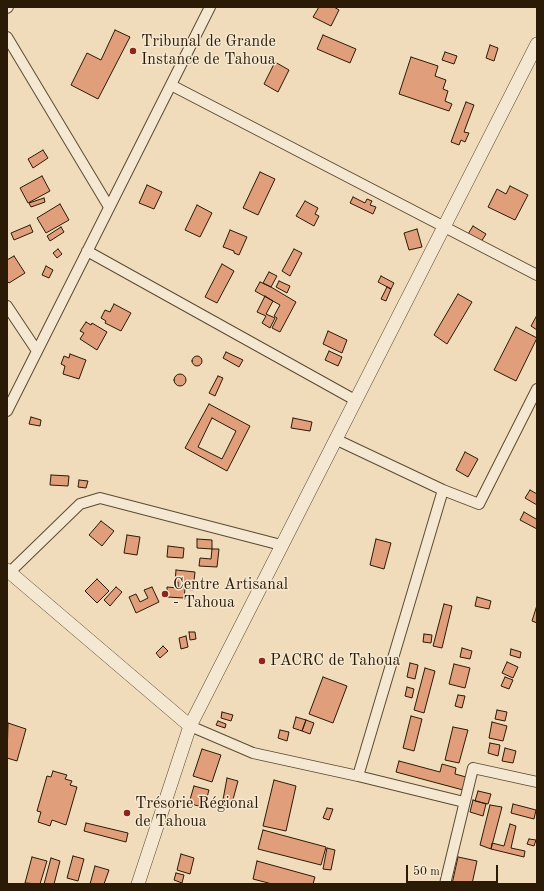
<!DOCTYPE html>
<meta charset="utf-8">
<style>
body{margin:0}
#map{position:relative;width:544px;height:891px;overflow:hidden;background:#f0dcba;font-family:"Old Standard TT",serif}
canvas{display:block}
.frame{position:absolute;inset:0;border:8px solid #2b1a05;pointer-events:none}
.scale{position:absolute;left:406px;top:865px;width:92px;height:18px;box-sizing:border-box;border:2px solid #2b1a05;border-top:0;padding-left:5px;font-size:12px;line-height:14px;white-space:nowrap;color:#2b1a05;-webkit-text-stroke:3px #f5e8d2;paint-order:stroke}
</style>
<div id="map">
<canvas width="544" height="891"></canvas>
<div class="frame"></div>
<div class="scale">50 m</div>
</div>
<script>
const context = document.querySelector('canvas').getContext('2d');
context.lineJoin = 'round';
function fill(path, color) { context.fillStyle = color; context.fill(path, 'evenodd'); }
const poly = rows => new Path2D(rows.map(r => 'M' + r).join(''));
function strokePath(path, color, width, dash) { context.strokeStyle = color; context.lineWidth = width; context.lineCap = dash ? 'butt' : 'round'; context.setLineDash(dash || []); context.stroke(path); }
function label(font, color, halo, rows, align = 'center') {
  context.font = font + ' "Old Standard TT",serif'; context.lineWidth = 3; context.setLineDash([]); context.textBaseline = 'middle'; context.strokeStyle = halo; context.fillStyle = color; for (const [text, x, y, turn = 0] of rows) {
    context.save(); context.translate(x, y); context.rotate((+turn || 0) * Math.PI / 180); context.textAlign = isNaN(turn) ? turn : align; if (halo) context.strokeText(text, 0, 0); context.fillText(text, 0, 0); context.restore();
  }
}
const building = poly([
 [319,7,334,7,339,10,331,26,313,17,319,7],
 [115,30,130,37,98,99,71,85,87,53,101,60,115,30],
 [323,35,356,49,350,63,317,49,323,35],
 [490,45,498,48,494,61,486,58,490,45],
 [445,52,457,56,454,64,442,60,445,52],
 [411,57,438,66,435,76,446,80,443,89,448,91,445,101,452,104,449,111,399,94,411,57],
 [275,62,289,70,278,92,264,84,275,62],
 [466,102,474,105,464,132,469,133,465,142,461,140,459,145,451,142,466,102],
 [43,150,48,158,33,168,28,159,43,150],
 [260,172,275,179,258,215,243,208,260,172],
 [42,176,50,191,28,203,20,188,42,176],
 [147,185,162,192,154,209,139,203,147,185],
 [510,186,528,195,515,220,488,207,497,189,506,194,510,186],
 [353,197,365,203,367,199,372,201,370,205,376,207,373,214,350,203,353,197],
 [44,198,45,202,31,207,29,203,44,198],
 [305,201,318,208,315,214,319,216,314,226,296,216,305,201],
 [60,204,69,220,46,233,37,218,60,204],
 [197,205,212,213,200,237,185,230,197,205],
 [30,225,33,232,14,240,11,233,30,225],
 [473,226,486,234,481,242,468,234,473,226],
 [61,227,64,232,50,241,47,236,61,227],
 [417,229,422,247,409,250,404,233,417,229],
 [230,230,247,237,239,255,234,253,234,251,223,247,230,230],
 [58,249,62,254,57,258,53,253,58,249],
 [294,249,302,253,290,276,282,271,294,249],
 [14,256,25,273,9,283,7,281,7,260,14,256],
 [222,264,234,271,217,303,205,297,222,264],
 [46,266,53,270,49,278,42,275,46,266],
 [269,272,277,276,271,287,263,283,269,272],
 [381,276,394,283,391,289,378,282,381,276],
 [279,281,290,286,287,293,276,287,279,281],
 [260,282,271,287,296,302,280,332,272,328,277,318,274,316,280,305,255,291,260,282],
 [387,287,391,289,386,301,381,299,387,287],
 [458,294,472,302,447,344,434,335,458,294],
 [265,296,273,301,266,314,275,318,270,328,262,323,266,316,257,312,265,296],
 [114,304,131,313,121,331,105,323,106,321,101,318,105,310,110,312,114,304],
 [536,317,537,318,537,330,531,326,536,317],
 [86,322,91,325,92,323,107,332,97,350,80,339,84,333,80,331,86,322],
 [516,327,537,338,516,381,494,370,516,327],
 [328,331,347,340,342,353,323,344,328,331],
 [329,351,342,357,338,366,325,360,329,351],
 [226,352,243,360,239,367,223,358,226,352],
 [70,354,86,360,79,379,63,374,65,366,61,364,64,356,69,358,70,354],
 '192 361a5 5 0 1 1 10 0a5 5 0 1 1-10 0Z',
 '174 380a6 6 0 1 1 12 0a6 6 0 1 1-12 0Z',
 [218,376,223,378,215,396,209,393,218,376],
 [209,404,250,426,227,471,185,448,209,404],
 [212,418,236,431,222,459,198,447,212,418],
 [31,417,41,420,40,426,29,424,31,417],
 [293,418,312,422,310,431,291,428,293,418],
 [465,452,478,459,468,477,456,470,465,452],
 [51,475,69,476,68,486,50,485,51,475],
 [79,480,88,481,86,488,78,487,79,480],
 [530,490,537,494,537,505,525,498,530,490],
 [524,512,536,519,537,517,537,529,520,520,524,512],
 [101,521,114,531,102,546,89,535,101,521],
 [127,535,140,537,137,555,124,553,127,535],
 [197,539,212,540,212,549,197,548,197,539],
 [376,539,391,543,384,569,370,565,376,539],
 [168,546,184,548,183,558,167,557,168,546],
 [212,549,219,549,217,567,199,566,200,558,211,559,212,549],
 [176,570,195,572,193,590,185,589,184,598,167,597,167,587,178,588,178,582,175,582,176,570],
 [97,579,109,591,97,603,85,591,97,579],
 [116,587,122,592,110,606,104,600,116,587],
 [152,587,159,602,136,613,129,597,136,594,140,602,148,598,144,590,152,587],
 [477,597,491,601,489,609,475,606,477,597],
 [444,604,452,606,442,648,433,646,444,604],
 [537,605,537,623,532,621,537,605],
 [189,632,195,632,196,639,190,640,189,632],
 [424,634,432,635,431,643,423,642,424,634],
 [186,636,188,647,181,649,179,638,186,636],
 [163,646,168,651,160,658,156,653,163,646],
 [462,648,472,651,470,659,460,657,462,648],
 [511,649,521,652,520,658,510,655,511,649],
 [507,662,518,667,513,678,502,673,507,662],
 [410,663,418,665,415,679,407,677,410,663],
 [454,664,470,668,465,688,449,684,454,664],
 [425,668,435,671,424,713,414,710,425,668],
 [323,677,347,686,333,723,309,714,323,677],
 [505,677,513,680,509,689,501,686,505,677],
 [407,687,414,689,412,698,405,696,407,687],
 [458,695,465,696,462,708,455,706,458,695],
 [497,710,507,712,505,721,495,719,497,710],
 [222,712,233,715,231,721,221,718,222,712],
 [411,716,422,719,414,751,403,748,411,716],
 [296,717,306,720,302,731,293,728,296,717],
 [306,720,314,723,310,734,302,731,306,720],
 [218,721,226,724,225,728,216,725,218,721],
 [492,722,507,726,503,741,489,738,492,722],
 [8,723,26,729,17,761,7,758,8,723],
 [453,727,468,730,459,763,445,760,453,727],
 [280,730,289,732,287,741,278,738,280,730],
 [490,743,500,745,498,756,488,753,490,743],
 [505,748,516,751,513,763,502,761,505,748],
 [202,749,221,755,212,782,193,776,202,749],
 [399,761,440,772,442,764,456,768,455,774,466,777,463,790,396,772,399,761],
 [53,771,67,775,65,779,72,781,70,785,77,787,66,825,52,820,50,826,38,822,41,812,37,811,47,776,51,777,53,771],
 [227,778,238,781,231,807,222,805,227,778],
 [274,780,296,786,286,831,263,826,274,780],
 [194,786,209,790,204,808,189,803,194,786],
 [478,791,491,794,488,804,475,801,478,791],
 [473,800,486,804,483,816,470,812,473,800],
 [513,804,536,810,534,819,511,813,513,804],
 [490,805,502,807,491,849,480,845,490,805],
 [327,808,333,809,329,820,323,818,327,808],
 [86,823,128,833,126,842,84,831,86,823],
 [510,824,516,826,511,848,525,851,524,857,491,849,492,843,504,846,510,824],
 [263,830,326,847,321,865,258,849,263,830],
 [529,839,536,840,534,846,527,844,529,839],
 [327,848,335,850,331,870,323,869,327,848],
 [181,854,194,858,190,874,177,870,181,854],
 [73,856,84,859,78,881,67,878,73,856],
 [32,857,47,861,40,884,25,883,32,857],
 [458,857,477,861,472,884,452,884,458,857],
 [51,858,60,861,54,884,44,884,51,858],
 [257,861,315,877,313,884,272,884,253,879,257,861],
 [95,866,109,870,104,884,90,884,95,866],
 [176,873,184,875,182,883,174,880,176,873]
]);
fill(building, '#e09e7a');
strokePath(building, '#2b1a05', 1);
const minor = poly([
 [7,8,8,7],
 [7,37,109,207],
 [171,85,537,275],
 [87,251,355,400],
 [7,306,37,351],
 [7,411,210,7],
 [335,439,443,490,479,504,537,389],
 [10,572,80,504,100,498,281,545],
 [190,726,253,753,358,776,464,802],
 [358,776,443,490],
 [445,884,473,768,537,782]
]);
const tertiary = poly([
 [7,570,190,726],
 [138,884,190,726,537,44]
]);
strokePath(minor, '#5c4a32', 12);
strokePath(tertiary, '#5c4a32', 14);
strokePath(minor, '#f5e8d2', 10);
strokePath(tertiary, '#f5e8d2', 13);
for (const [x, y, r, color] of [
 [133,51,4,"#8f2418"],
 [165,594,4,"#8f2418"],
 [262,661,4,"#8f2418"],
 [127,813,4,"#8f2418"]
]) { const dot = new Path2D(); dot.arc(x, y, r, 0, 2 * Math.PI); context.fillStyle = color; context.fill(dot); strokePath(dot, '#f5e8d2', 1.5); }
label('16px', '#2b1a05', '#f5e8d2', [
 ["Tribunal de Grande",141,42],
 ["Instance de Tahoua",141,60],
 ["Centre Artisanal",173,585],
 ["- Tahoua",173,603],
 ["PACRC de Tahoua",270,661],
 ["Trésorie Régional",135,804],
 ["de Tahoua",135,822]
], 'left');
</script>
